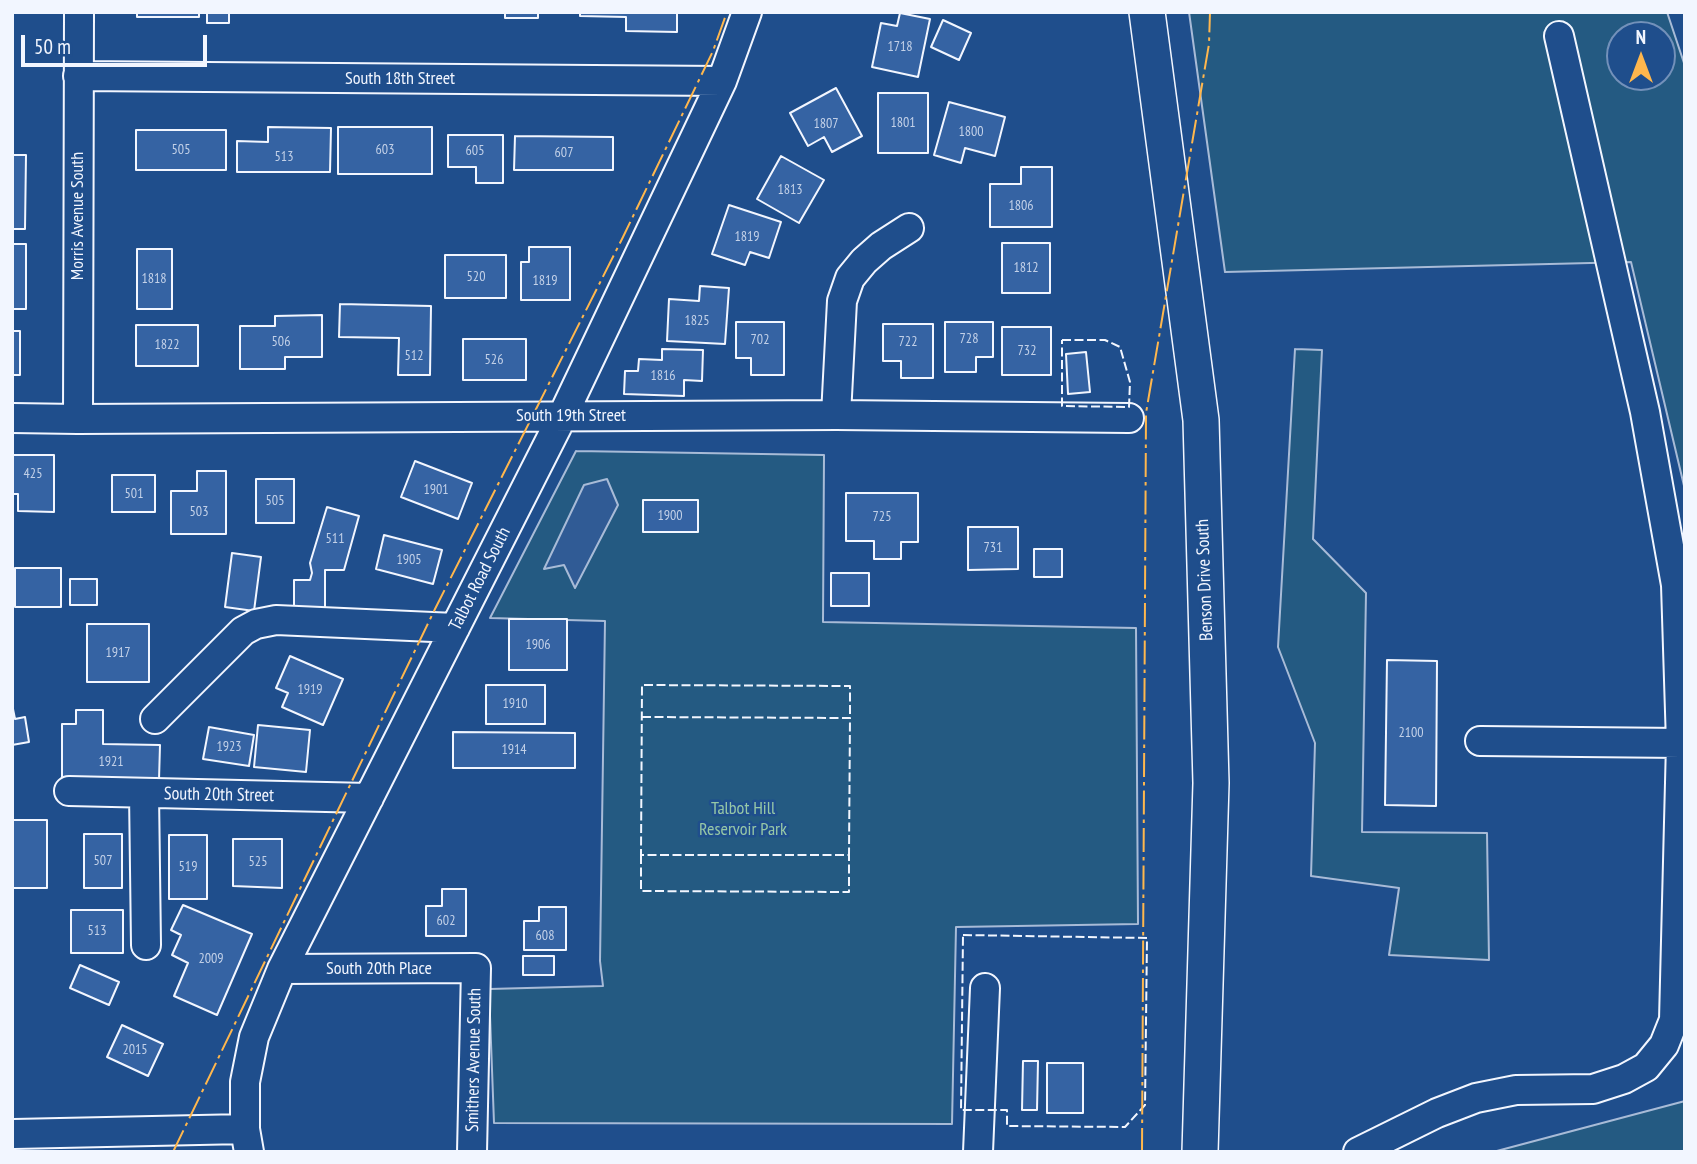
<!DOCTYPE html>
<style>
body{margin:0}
#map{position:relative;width:1697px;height:1164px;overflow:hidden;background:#1f4e8c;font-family:"PT Sans Narrow",sans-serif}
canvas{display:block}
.frame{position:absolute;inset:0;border:14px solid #f2f6ff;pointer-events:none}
.north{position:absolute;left:1606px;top:21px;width:70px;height:70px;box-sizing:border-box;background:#1f4e8c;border:2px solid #7391ba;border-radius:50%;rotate:0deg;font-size:19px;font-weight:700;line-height:28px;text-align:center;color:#f2f6ff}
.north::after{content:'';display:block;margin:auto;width:24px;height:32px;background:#ffb74d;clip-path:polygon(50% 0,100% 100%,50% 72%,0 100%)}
.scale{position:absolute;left:21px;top:35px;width:186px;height:32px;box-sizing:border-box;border:4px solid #f2f6ff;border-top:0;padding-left:9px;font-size:21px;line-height:24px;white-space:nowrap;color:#f2f6ff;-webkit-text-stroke:5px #1f4e8c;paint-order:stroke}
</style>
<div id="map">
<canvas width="1697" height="1164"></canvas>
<div class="frame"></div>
<div class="north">N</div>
<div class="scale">50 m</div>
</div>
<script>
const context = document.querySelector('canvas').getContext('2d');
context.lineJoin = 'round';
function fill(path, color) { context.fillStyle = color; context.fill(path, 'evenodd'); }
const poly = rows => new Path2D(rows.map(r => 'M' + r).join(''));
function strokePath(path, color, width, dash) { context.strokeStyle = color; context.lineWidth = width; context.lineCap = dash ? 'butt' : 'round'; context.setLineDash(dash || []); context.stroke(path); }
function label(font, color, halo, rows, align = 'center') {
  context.font = font + ' "PT Sans Narrow",sans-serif'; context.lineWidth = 5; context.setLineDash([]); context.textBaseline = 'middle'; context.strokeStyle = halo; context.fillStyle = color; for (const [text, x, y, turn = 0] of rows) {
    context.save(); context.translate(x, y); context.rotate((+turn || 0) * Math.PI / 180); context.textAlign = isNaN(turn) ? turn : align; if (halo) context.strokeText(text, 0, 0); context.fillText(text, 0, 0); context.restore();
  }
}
const green = poly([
 [1189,12,1667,12,1685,66,1685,490,1631,262,1225,272,1189,12],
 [1620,35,1662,35,1662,77,1620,77,1620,35],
 [1295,349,1322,350,1313,539,1366,593,1362,832,1487,833,1489,960,1389,955,1399,888,1311,876,1315,743,1278,647,1295,349],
 [576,451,824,455,823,622,1136,628,1138,924,956,927,952,1124,494,1123,489,989,603,986,600,961,605,621,490,618,576,451],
 [1685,1101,1685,1152,1493,1152,1685,1101]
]);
fill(green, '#245a82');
strokePath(green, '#a8bbd7', 2);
const parking = poly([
 [607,479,618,505,575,588,564,565,544,569,584,485,607,479]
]);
fill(parking, '#305b95');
strokePath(parking, '#a8bbd7', 2);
const building = poly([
 [137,12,199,12,199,17,137,17,137,12],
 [207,12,229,12,229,23,207,23,207,12],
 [505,12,538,12,538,18,505,18,505,12],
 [580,12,677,12,677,32,626,31,626,17,580,16,580,12],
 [900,13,930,19,918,77,872,67,881,23,897,26,900,13],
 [943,20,971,33,959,60,931,47,943,20],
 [836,88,862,136,832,152,824,137,808,146,790,113,836,88],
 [878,93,928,93,928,153,878,153,878,93],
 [949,102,1005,117,995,156,965,148,961,163,934,155,949,102],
 [268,127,331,128,330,172,237,172,237,141,268,142,268,127],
 [338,127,432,127,432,174,338,174,338,127],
 [136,130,226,130,226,170,136,170,136,130],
 [448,135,503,135,503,183,476,183,476,167,448,167,448,135],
 [515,136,613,137,613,170,514,170,515,136],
 [12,155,26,155,25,229,12,229,12,155],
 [781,156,824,180,799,223,757,199,781,156],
 [1021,167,1052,167,1052,227,990,227,990,184,1021,184,1021,167],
 [729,205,781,222,769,258,750,252,745,265,712,254,729,205],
 [1002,243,1050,243,1050,293,1002,293,1002,243],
 [12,244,26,244,26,309,12,309,12,244],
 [529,247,570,247,570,300,521,300,521,262,529,262,529,247],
 [137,249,172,249,172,309,137,309,137,249],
 [445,255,506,255,506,298,445,298,445,255],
 [700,286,729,288,725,344,667,341,669,299,699,301,700,286],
 [340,304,431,306,430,375,398,375,399,338,339,337,340,304],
 [322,315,322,357,285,357,285,369,240,369,240,326,275,326,275,316,322,315],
 [736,322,784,322,784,375,751,375,751,358,736,358,736,322],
 [945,322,993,322,993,357,976,357,976,372,945,372,945,322],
 [883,324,933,324,933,378,901,378,901,361,883,361,883,324],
 [136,325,198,325,198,366,136,366,136,325],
 [1002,327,1051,327,1051,375,1002,375,1002,327],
 [12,331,20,331,20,375,12,375,12,331],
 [463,339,526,339,526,380,463,380,463,339],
 [662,349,703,350,702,381,684,380,684,396,624,394,625,371,638,371,639,359,662,360,662,349],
 [1086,352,1090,392,1068,394,1066,354,1086,352],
 [12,455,54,455,54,512,18,511,18,494,12,494,12,455],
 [415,461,472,483,458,519,401,497,415,461],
 [197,471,226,471,226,534,171,534,171,491,197,491,197,471],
 [112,475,155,475,155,512,112,512,112,475],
 [256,479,294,479,294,523,256,523,256,479],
 [846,493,918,493,918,542,901,542,901,559,874,559,874,541,846,541,846,493],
 [643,500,698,500,698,532,643,532,643,500],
 [327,507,359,516,344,570,325,570,325,612,294,612,294,580,310,580,312,573,310,563,327,507],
 [968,527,1018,527,1018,569,968,570,968,527],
 [384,535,442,550,433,584,376,569,384,535],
 [1034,549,1062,549,1062,577,1034,577,1034,549],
 [232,553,261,557,254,611,225,607,232,553],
 [15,568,61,568,61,607,15,607,15,568],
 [831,573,869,573,869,606,831,606,831,573],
 [70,579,97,579,97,605,70,605,70,579],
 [509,619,567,619,567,670,509,670,509,619],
 [87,624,149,624,149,682,87,682,87,624],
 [290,656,343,679,323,725,282,707,288,693,276,688,290,656],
 [1387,660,1437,661,1436,806,1385,805,1387,660],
 [486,685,545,685,545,724,486,724,486,685],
 [12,704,15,719,25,717,29,742,12,745,12,704],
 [76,710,103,710,103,744,160,745,159,780,62,780,62,724,76,724,76,710],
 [258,725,310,730,306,772,254,767,258,725],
 [209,727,254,735,249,766,203,759,209,727],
 [453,732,575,733,575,768,453,768,453,732],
 [12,820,47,820,47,888,12,888,12,820],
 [84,834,122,834,122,888,84,888,84,834],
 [169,835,207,835,207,899,169,899,169,835],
 [233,839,282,839,282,888,233,886,233,839],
 [442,889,466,889,466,936,426,936,426,906,442,906,442,889],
 [183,905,252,934,217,1015,174,996,188,963,172,955,181,935,171,930,183,905],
 [539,907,566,907,566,950,524,950,524,921,539,921,539,907],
 [71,910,123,910,123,953,71,953,71,910],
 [523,956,554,956,554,975,523,975,523,956],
 [80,965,119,982,109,1005,70,988,80,965],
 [122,1025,163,1044,148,1076,107,1057,122,1025],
 [1023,1061,1038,1061,1037,1110,1022,1110,1023,1061],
 [1047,1063,1083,1063,1083,1113,1047,1113,1047,1063]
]);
fill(building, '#3563a3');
strokePath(building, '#f2f6ff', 2);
const minor = poly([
 [78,76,722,81],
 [836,415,842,301,850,278,864,261,881,246,909,228],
 [12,418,78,419,836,415,1129,418],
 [78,419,79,12],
 [155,719,243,631,256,624,276,620,455,628],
 [1480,741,1681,743],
 [69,791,369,798],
 [144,793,146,945],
 [282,969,476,968,472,1152],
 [14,1134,245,1129],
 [249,1152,245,1129,245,1082,254,1037,282,969,563,415,722,81,747,12],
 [978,1152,985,988],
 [1358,1152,1437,1113,1476,1098,1516,1090,1593,1089,1624,1079,1646,1067,1664,1045,1674,1020,1681,743,1676,585,1645,412,1559,36]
]);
const major = poly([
 [1147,12,1201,420,1211,783,1200,1152]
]);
strokePath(minor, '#f2f6ff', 32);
strokePath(major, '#f2f6ff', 38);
strokePath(minor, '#1f4e8c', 28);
strokePath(major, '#1f4e8c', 35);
strokePath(poly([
 [1062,340,1105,340,1120,347,1130,382,1129,407,1062,406,1062,340],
 [642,717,850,718,849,855,641,855,642,685,850,686,850,718],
 [641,855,641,891,849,892,849,855],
 [963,935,1147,938,1145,1105,1125,1127,1007,1126,1007,1110,961,1110,963,935]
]), '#f2f6ff', 2, [9, 3.5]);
strokePath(poly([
 [173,1152,435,609,623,237,713,51,727,12],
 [1142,1152,1146,413,1209,44,1210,12]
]), '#ffb74d', 2, [24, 5, 3.5, 5]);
label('14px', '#c3d1e8', null, [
 ["1718",900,47],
 ["1801",903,123],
 ["1807",826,124],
 ["1800",971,132],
 ["505",181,150],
 ["603",385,150],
 ["605",475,151],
 ["607",564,153],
 ["513",284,157],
 ["1813",790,190],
 ["1806",1021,206],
 ["1819",747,237],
 ["1812",1026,268],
 ["520",476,277],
 ["1818",154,279],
 ["1819",545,281],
 ["1825",697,321],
 ["728",969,339],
 ["702",760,340],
 ["506",281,342],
 ["722",908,342],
 ["1822",167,345],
 ["732",1027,351],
 ["512",414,356],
 ["526",494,360],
 ["1816",663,376],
 ["425",33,474],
 ["1901",436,490],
 ["501",134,494],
 ["505",275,501],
 ["503",199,512],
 ["1900",670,516],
 ["725",882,517],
 ["511",335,539],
 ["731",993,548],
 ["1905",409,560],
 ["1906",538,645],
 ["1917",118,653],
 ["1919",310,690],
 ["1910",515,704],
 ["2100",1411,733],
 ["1923",229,747],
 ["1914",514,750],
 ["1921",111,762],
 ["507",103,861],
 ["525",258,862],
 ["519",188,867],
 ["602",446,921],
 ["513",97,931],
 ["608",545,936],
 ["2009",211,959],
 ["2015",135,1050]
]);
label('18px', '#f2f6ff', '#1f4e8c', [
 ["South 18th Street",400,79],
 ["Morris Avenue South",78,216,-90],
 ["South 19th Street",571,416],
 ["Talbot Road South",480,579,-63],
 ["Benson Drive South",1205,580,-92],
 ["South 20th Street",219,795,1],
 ["South 20th Place",379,969],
 ["Smithers Avenue South",474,1060,-89]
]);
label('18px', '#97c8a6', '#1f4e8c', [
 ["Talbot Hill",743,809],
 ["Reservoir Park",743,830]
]);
</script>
